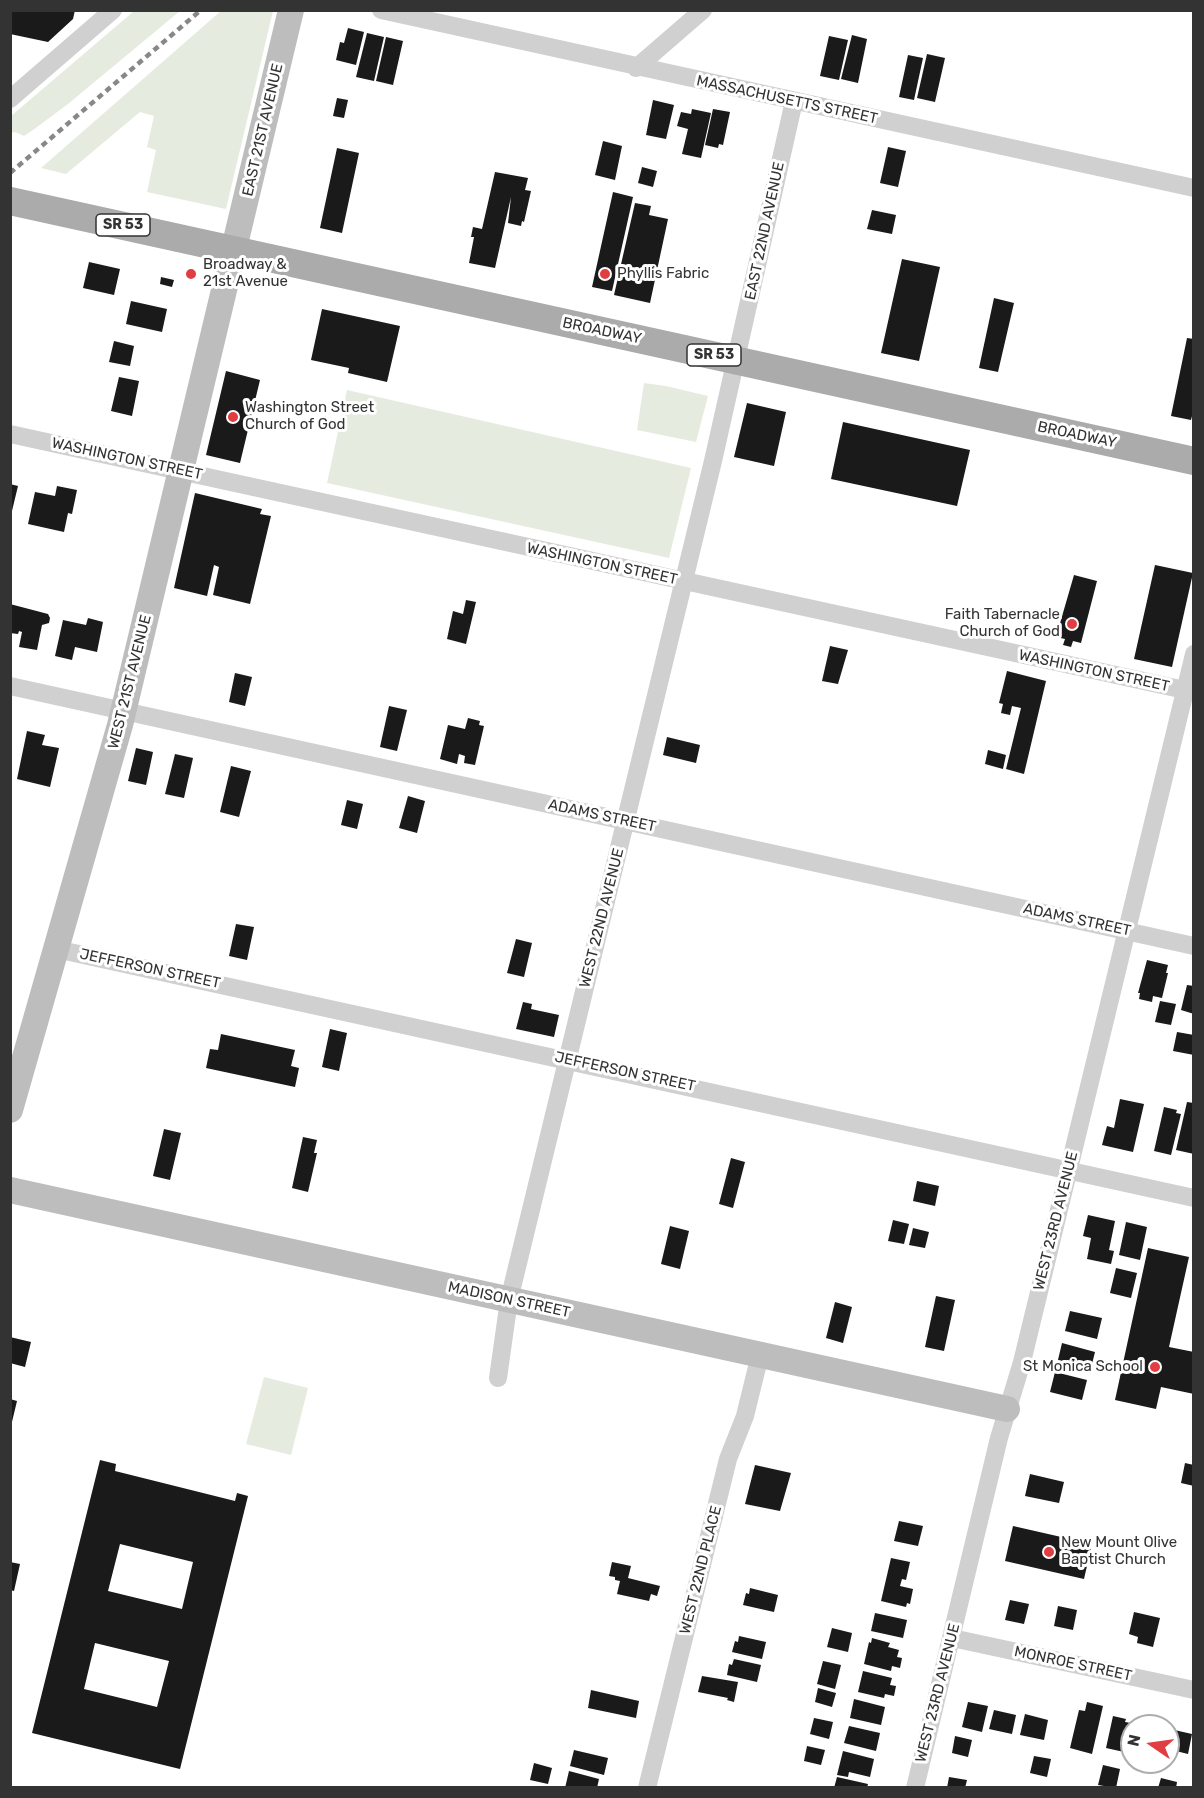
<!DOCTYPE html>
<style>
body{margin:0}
#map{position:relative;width:1204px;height:1798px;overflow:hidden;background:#fff;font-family:Rubik,sans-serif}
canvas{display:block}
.frame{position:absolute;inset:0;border:12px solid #333;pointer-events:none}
.north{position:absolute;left:1120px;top:1714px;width:60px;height:60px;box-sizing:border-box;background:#fff;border:2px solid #adadad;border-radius:50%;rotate:283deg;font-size:16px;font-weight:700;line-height:24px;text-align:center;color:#333}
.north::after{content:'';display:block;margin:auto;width:21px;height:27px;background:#e13e43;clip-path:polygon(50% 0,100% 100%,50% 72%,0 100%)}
</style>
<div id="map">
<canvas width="1204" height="1798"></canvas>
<div class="frame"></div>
<div class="north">N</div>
</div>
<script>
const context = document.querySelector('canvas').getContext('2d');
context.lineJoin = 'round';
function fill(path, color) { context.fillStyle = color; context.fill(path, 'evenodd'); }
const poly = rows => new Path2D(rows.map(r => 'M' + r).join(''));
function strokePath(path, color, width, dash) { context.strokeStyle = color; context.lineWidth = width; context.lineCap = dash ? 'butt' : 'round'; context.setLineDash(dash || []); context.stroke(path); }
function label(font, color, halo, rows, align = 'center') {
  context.font = font + ' Rubik,sans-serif'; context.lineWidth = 6; context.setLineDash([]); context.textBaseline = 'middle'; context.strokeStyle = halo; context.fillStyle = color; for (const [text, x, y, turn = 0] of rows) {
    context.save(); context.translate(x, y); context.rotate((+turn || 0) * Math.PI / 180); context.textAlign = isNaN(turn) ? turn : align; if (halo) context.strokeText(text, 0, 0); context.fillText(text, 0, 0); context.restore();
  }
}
fill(poly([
 [222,10,273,11,226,209,147,192,156,150,147,147,154,116,140,112,66,174,41,168],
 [134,11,180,11,68,104,33,130,24,136,15,132,11,133,11,116],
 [644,383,666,386,708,396,696,442,637,430],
 [347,390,691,468,669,558,327,483],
 [264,1377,308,1388,291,1455,246,1444]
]), '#e5ecdf');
fill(poly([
 [10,10,75,10,73,19,48,42,10,34],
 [348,28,364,32,356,65,336,60,340,42,344,43],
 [367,33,384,37,374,81,356,77],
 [852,35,867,39,858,83,841,79],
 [829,36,848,40,839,80,820,76],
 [386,37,403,41,393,85,376,81],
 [927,54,945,58,935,102,917,98],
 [908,55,923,58,914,100,899,97],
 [337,98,348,100,344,118,333,116],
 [653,100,674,105,666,139,646,135],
 [692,109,711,113,701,158,682,154,688,129,677,126,681,112,691,114],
 [713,109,730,112,723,145,719,144,718,148,705,145],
 [603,141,622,146,615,180,595,175],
 [888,147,906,151,898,187,880,183],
 [337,148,359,153,342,233,320,228],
 [642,167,657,171,653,187,638,183],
 [495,172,528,178,525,190,531,191,524,222,522,221,521,226,508,223,511,197,495,268,469,263,474,237,471,237,473,227,482,229],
 [613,192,633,197,612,291,592,287],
 [635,203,651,206,649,215,668,219,650,303,614,295],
 [872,210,896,215,892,234,867,229],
 [902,259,940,267,919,361,881,353],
 [89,262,120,269,114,295,83,288],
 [161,277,174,280,172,287,160,284],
 [994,298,1014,303,998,372,979,368],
 [131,301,167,309,162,332,126,324],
 [322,309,400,326,387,382,348,373,349,368,311,360],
 [1187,338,1194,339,1194,408,1191,420,1171,416],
 [114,341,134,346,130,366,109,362],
 [226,371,260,380,240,463,206,455],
 [119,377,139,381,132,416,111,411],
 [747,403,786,412,774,466,734,457],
 [843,422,970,450,957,506,831,479],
 [10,484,18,486,11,515,10,514],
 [57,486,77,490,72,514,68,513,64,532,28,524,35,492,55,496],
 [195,493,262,509,260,514,271,516,250,604,213,595,219,567,214,565,207,596,174,588],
 [1155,565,1193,573,1172,667,1134,659],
 [1074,575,1097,581,1081,643,1073,641,1071,647,1063,645,1065,639,1056,637],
 [466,600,476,602,466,644,447,639,453,611,463,614],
 [10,604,48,614,50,618,49,623,42,625,37,650,19,647,22,632,19,631,18,634,10,633],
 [88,618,103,622,97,652,75,647,72,660,55,656,63,620,86,625],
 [830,646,848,650,838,684,822,681],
 [1007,671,1046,681,1024,774,1006,769,1021,708,1012,706,1010,715,1001,713,1003,704,999,703],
 [235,673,252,677,245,706,229,702],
 [389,706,407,710,397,751,380,747],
 [468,718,480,721,479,725,484,726,475,765,464,763,465,756,459,754,457,764,440,759,448,725,465,729],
 [27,731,45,735,42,745,59,748,50,787,17,779],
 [667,737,700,745,696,763,663,755],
 [136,748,153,752,146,785,128,781],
 [988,750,1006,755,1003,769,985,764],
 [175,754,193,758,184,798,165,794],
 [231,766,251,771,239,817,220,812],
 [408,796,425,801,417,833,399,828],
 [347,800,363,804,357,829,341,825],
 [236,924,254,927,247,960,229,956],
 [516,939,532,943,524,977,507,973],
 [1147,960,1168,965,1166,973,1168,973,1162,998,1153,996,1152,1002,1139,999,1140,993,1138,993],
 [1187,985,1194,986,1194,1014,1181,1010],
 [1160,1001,1176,1004,1171,1025,1155,1022],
 [523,1002,532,1004,531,1009,559,1015,554,1037,516,1029],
 [330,1029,347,1033,339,1071,322,1067],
 [1177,1032,1194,1035,1194,1055,1173,1051],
 [221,1034,295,1050,291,1066,299,1068,295,1087,206,1068,210,1049,218,1050],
 [1120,1099,1144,1104,1133,1152,1102,1145,1107,1126,1114,1128],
 [1187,1102,1194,1103,1194,1154,1176,1150],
 [1164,1107,1177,1110,1176,1113,1181,1114,1171,1155,1154,1151],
 [164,1129,181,1133,170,1180,153,1176],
 [303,1137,317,1140,314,1153,317,1153,308,1192,292,1188],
 [731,1158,745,1162,733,1208,719,1204],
 [917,1181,939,1186,935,1206,913,1201],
 [1088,1215,1115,1221,1109,1250,1114,1251,1111,1264,1087,1259,1091,1238,1083,1236],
 [893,1220,909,1224,904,1244,888,1241],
 [1126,1222,1147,1227,1140,1260,1119,1255],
 [670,1226,689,1231,680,1269,661,1264],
 [913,1228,929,1232,925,1248,909,1245],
 [1148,1248,1189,1257,1169,1347,1194,1352,1194,1394,1161,1387,1156,1409,1115,1400],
 [1116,1268,1137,1273,1131,1298,1110,1293],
 [936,1296,955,1300,944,1351,925,1347],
 [835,1302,852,1307,843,1343,826,1338],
 [1070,1311,1102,1318,1097,1339,1065,1331],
 [10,1337,31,1342,25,1367,10,1363],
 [1062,1343,1095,1352,1090,1372,1057,1364],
 [1055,1372,1087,1380,1082,1400,1050,1392],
 [10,1399,17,1401,11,1426,10,1426],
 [100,1460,116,1464,115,1471,235,1501,237,1493,248,1496,180,1769,32,1733],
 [120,1544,193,1562,182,1609,108,1591],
 [95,1643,169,1661,157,1707,84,1689],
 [1185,1463,1194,1465,1194,1486,1181,1483],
 [755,1465,791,1473,780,1511,745,1504],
 [1030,1474,1064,1482,1059,1503,1025,1496],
 [899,1521,923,1526,918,1546,894,1541],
 [1013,1526,1092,1544,1084,1579,1005,1561],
 [891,1558,910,1562,906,1580,902,1579,900,1586,913,1589,910,1604,907,1603,906,1607,881,1601],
 [10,1562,20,1564,14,1591,10,1590],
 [612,1562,631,1566,628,1578,660,1586,657,1596,651,1594,649,1601,617,1594,620,1581,615,1580,615,1577,609,1576],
 [750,1588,778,1595,774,1612,743,1605,746,1593,749,1594],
 [1010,1600,1029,1604,1024,1624,1005,1620],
 [1058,1606,1077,1610,1073,1630,1054,1626],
 [1134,1612,1160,1618,1153,1647,1137,1643,1138,1637,1129,1634],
 [875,1613,907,1620,903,1638,871,1631],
 [832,1628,852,1633,848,1652,827,1647],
 [739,1636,766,1642,762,1659,732,1652,735,1641,738,1642],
 [872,1638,890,1643,888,1647,899,1650,897,1657,902,1658,900,1668,892,1666,891,1671,864,1664,869,1642,871,1643],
 [734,1659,761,1665,757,1682,727,1675,729,1664,732,1665],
 [823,1661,841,1665,835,1689,817,1684],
 [863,1671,892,1678,890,1685,896,1686,894,1696,885,1694,884,1698,858,1692],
 [702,1676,738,1682,734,1702,727,1700,728,1698,698,1692],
 [818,1688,836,1693,832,1707,815,1702],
 [591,1690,639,1701,636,1718,588,1708],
 [854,1699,885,1707,881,1725,850,1718],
 [968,1702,988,1706,982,1732,962,1727],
 [1087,1702,1103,1706,1092,1754,1070,1748,1079,1710,1085,1711],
 [994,1710,1016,1715,1012,1734,989,1729],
 [1025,1714,1048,1720,1044,1740,1020,1735],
 [1113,1716,1126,1719,1125,1722,1131,1723,1124,1752,1106,1748],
 [814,1718,833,1722,829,1739,810,1734],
 [849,1726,880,1733,876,1751,844,1743],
 [1170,1729,1192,1734,1188,1754,1168,1749],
 [955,1736,972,1740,968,1757,952,1753],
 [807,1746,825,1750,821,1765,804,1761],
 [574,1750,608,1758,604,1775,570,1766],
 [843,1751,874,1759,870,1777,849,1772,848,1777,837,1775],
 [1034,1756,1051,1759,1047,1777,1030,1773],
 [534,1763,552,1768,548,1784,530,1780],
 [1103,1765,1120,1769,1116,1788,1098,1785],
 [569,1771,599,1779,597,1788,565,1788],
 [837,1777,868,1784,867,1788,834,1788],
 [949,1777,967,1780,965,1788,947,1788],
 [1161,1778,1177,1782,1176,1788,1158,1788]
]), '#1a1a1a');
strokePath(poly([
 [381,10,1194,188],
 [636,68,703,10],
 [10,99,113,10],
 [10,434,1194,692],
 [10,686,1194,946],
 [56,949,1194,1198],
 [498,1378,509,1300,713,461,794,101],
 [952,1638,1194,1690],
 [647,1788,728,1459,745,1416,760,1355],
 [915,1788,999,1438,1022,1362,1194,654]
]), '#d0d0d0', 18);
strokePath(poly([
 [10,1110,120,725,291,10],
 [10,1190,1007,1409]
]), '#bdbdbd', 26);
strokePath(poly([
 [10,201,1194,461]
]), '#ababab', 28);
strokePath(poly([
 [10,173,201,10]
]), '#888', 4.5, [6, 4.5]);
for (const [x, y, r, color] of [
 [191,274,6,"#e13e43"],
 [605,274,6,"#e13e43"],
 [233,417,6,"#e13e43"],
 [1072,624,6,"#e13e43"],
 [1155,1367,6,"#e13e43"],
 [1049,1552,6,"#e13e43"]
]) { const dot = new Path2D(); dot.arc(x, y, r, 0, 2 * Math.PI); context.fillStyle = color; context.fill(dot); strokePath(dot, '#fff', 2); }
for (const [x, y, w] of [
 [123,225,54],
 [714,355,54]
]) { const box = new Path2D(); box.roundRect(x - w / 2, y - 11, w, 22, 4.5); context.fillStyle = '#fff'; context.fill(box); strokePath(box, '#333', 1.5); }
label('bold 14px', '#333', null, [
 ["SR 53",123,225],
 ["SR 53",714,355]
]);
label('15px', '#333', '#fff', [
 ["MASSACHUSETTS STREET",787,100,12],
 ["EAST 21ST AVENUE",263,130,-77],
 ["EAST 22ND AVENUE",765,231,-78],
 ["BROADWAY",602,331,12],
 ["BROADWAY",1077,435,12],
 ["WASHINGTON STREET",127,459,12],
 ["WASHINGTON STREET",602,564,12],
 ["WASHINGTON STREET",1094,671,12],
 ["WEST 21ST AVENUE",130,682,-76],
 ["ADAMS STREET",602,816,12],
 ["WEST 22ND AVENUE",602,918,-76],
 ["ADAMS STREET",1077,920,12],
 ["JEFFERSON STREET",150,969,12],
 ["JEFFERSON STREET",625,1072,12],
 ["WEST 23RD AVENUE",1056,1221,-76],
 ["MADISON STREET",509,1300,12],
 ["WEST 22ND PLACE",701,1570,-76],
 ["MONROE STREET",1073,1664,12],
 ["WEST 23RD AVENUE",938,1693,-76]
]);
label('15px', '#333', '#fff', [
 ["Broadway &",203,265],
 ["21st Avenue",203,282],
 ["Phyllis Fabric",617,274],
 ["Washington Street",245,408],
 ["Church of God",245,425],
 ["Faith Tabernacle",1060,615,"right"],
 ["Church of God",1060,632,"right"],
 ["St Monica School",1143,1367,"right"],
 ["New Mount Olive",1061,1543],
 ["Baptist Church",1061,1560]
], 'left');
</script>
